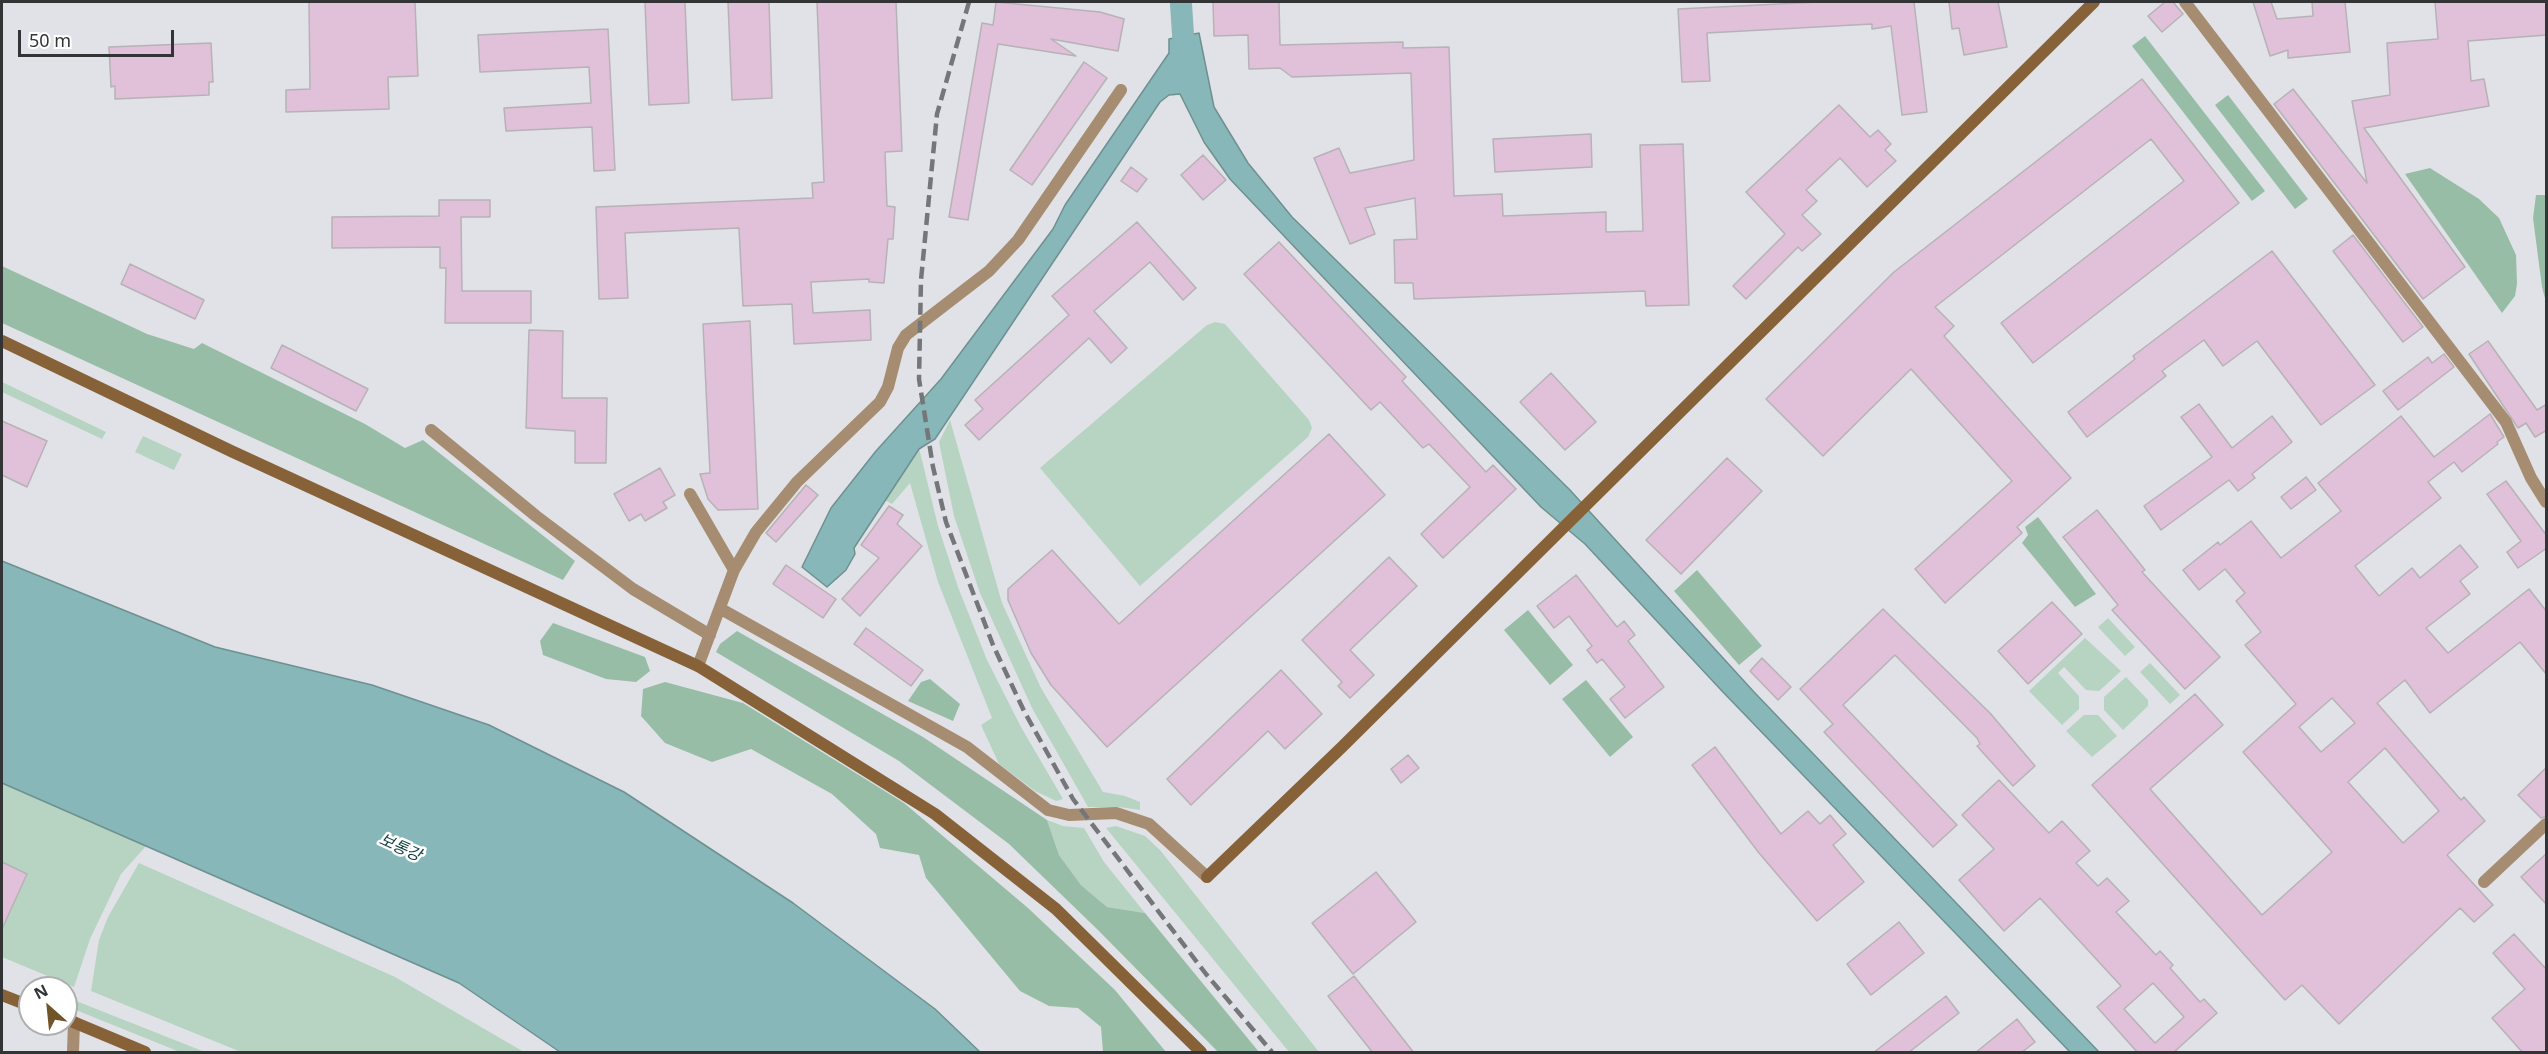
<!DOCTYPE html>
<meta charset="utf-8">
<style>
body{margin:0}
#map{position:relative;width:2548px;height:1054px;overflow:hidden;background:#e0e2e7;font-family:"Noto Sans",sans-serif}
canvas{display:block}
.frame{position:absolute;inset:0;border:3px solid #333436;pointer-events:none}
.north{position:absolute;left:18px;top:976px;width:60px;height:60px;box-sizing:border-box;background:#fff;border:2px solid #adaeaf;border-radius:50%;rotate:333deg;font-size:16px;font-weight:700;line-height:24px;text-align:center;color:#333436}
.north::after{content:'';display:block;margin:auto;width:21px;height:27px;background:#715427;clip-path:polygon(50% 0,100% 100%,50% 72%,0 100%)}
.scale{position:absolute;left:18px;top:30px;width:156px;height:27px;box-sizing:border-box;border:3px solid #333436;border-top:0;padding-left:8px;font-size:18px;line-height:21px;white-space:nowrap;color:#333436;-webkit-text-stroke:4px #fff;paint-order:stroke}
</style>
<div id="map">
<canvas width="2548" height="1054"></canvas>
<div class="frame"></div>
<div class="north">N</div>
<div class="scale">50 m</div>
</div>
<script>
const context = document.querySelector('canvas').getContext('2d');
context.lineJoin = 'round';
function fill(path, color) { context.fillStyle = color; context.fill(path, 'evenodd'); }
const poly = rows => new Path2D(rows.map(r => 'M' + r).join(''));
function strokePath(path, color, width, dash) { context.strokeStyle = color; context.lineWidth = width; context.lineCap = dash ? 'butt' : 'round'; context.setLineDash(dash || []); context.stroke(path); }
function label(font, color, halo, rows, align = 'center') {
  context.font = font + ' "Noto Sans","Noto Sans KR",sans-serif'; context.lineWidth = 5; context.setLineDash([]); context.textBaseline = 'middle'; context.strokeStyle = halo; context.fillStyle = color; for (const [text, x, y, turn = 0] of rows) {
    context.save(); context.translate(x, y); context.rotate((+turn || 0) * Math.PI / 180); context.textAlign = isNaN(turn) ? turn : align; if (halo) context.strokeText(text, 0, 0); context.fillText(text, 0, 0); context.restore();
  }
}
fill(poly([
 [1215,322,1225,324,1309,420,1312,428,1308,437,1140,586,1040,468,1207,325],
 [2,382,106,432,102,439,2,392],
 [950,420,1002,603,1041,688,1103,792,1125,796,1140,802,1140,810,1119,807,1088,807,1032,708,980,593,954,516,939,442],
 [143,436,182,454,174,470,135,452],
 [919,448,938,526,958,587,987,660,1021,727,1063,799,1056,801,1035,791,999,764,981,725,992,718,938,582,910,483,892,504,885,500],
 [2108,618,2135,647,2125,656,2098,627],
 [2085,638,2121,671,2099,691,2086,690,2064,667,2058,673,2079,696,2079,709,2062,725,2029,691],
 [2150,663,2180,695,2170,704,2140,672],
 [2126,677,2148,700,2148,706,2123,730,2104,710,2104,697],
 [2084,715,2098,715,2117,736,2092,757,2066,731],
 [2,783,147,845,121,874,90,939,74,987,2,957],
 [1047,820,1063,826,1084,828,1104,862,1145,913,1107,907,1081,885,1059,855],
 [1116,826,1145,836,1160,850,1319,1052,1289,1052,1106,828],
 [139,863,395,977,524,1052,241,1052,91,991,99,940,108,917],
 [66,997,205,1052,180,1052,66,1006]
]), '#b6d4c1');
fill(poly([
 [2145,36,2265,191,2252,201,2132,46],
 [2228,95,2308,199,2295,209,2215,105],
 [2430,168,2479,199,2499,218,2516,255,2517,284,2515,296,2502,313,2405,174],
 [2536,195,2546,195,2546,302,2542,287,2533,218],
 [2,266,147,334,194,349,202,343,365,424,405,448,423,440,575,561,563,580,2,323],
 [2038,517,2096,594,2075,607,2022,543,2028,535,2025,527],
 [1697,570,1762,646,1739,665,1674,591],
 [1528,610,1573,665,1550,685,1504,630],
 [553,623,645,657,650,671,636,682,606,679,543,655,540,641],
 [737,631,923,737,1047,820,1059,855,1081,885,1107,907,1145,913,1259,1052,1218,1052,1099,931,1009,844,899,761,716,652,720,644],
 [930,679,960,704,953,721,908,701,921,682],
 [1586,680,1633,737,1610,757,1562,699],
 [665,682,743,703,904,803,1028,908,1115,990,1166,1052,1103,1052,1101,1027,1078,1008,1049,1006,1020,991,926,878,919,855,880,848,876,834,832,794,751,749,712,762,665,743,641,716,643,689]
]), '#98bda6');
const water = poly([
 [1199,33,1214,107,1248,163,1292,217,1569,489,1754,692,2099,1052,2070,1052,1722,691,1585,544,1541,507,1230,179,1204,142,1180,94,1169,95,1160,102,935,439,919,449,854,548,855,554,846,570,827,587,802,567,831,508,876,451,941,379,1053,229,1065,205,1169,53,1169,39,1199,33],
 [2,561,215,647,372,685,489,725,624,792,793,903,935,1009,980,1052,560,1052,459,983,2,783,2,561]
]);
fill(water, '#87b7b8');
strokePath(water, '#6e9091', 1.5);
strokePath(poly([
 [1181,4,1185,65]
]), '#87b7b8', 22);
const building = poly([
 [309,2,415,2,418,76,388,77,389,109,286,112,286,90,310,89,309,2],
 [645,2,685,2,689,103,649,105,645,2],
 [728,2,769,2,772,98,732,100,728,2],
 [817,2,896,2,902,151,885,152,887,206,895,207,893,239,888,239,884,283,869,282,869,279,811,282,813,313,870,310,871,340,794,344,792,304,743,306,739,228,625,233,628,298,599,299,596,207,813,198,812,183,824,182,817,2],
 [996,2,1100,12,1124,19,1118,51,1051,39,1076,56,998,44,968,220,949,217,982,23,993,25,996,2],
 [1213,2,1279,2,1280,45,1403,42,1403,48,1449,47,1454,196,1502,194,1503,216,1606,212,1606,232,1643,231,1640,145,1683,144,1689,305,1646,306,1645,291,1414,299,1413,283,1395,283,1394,240,1417,239,1415,198,1365,208,1375,234,1350,244,1314,158,1339,148,1350,173,1414,160,1411,73,1292,77,1280,68,1249,69,1248,35,1214,36,1213,2],
 [1819,2,1914,2,1927,112,1902,115,1891,26,1872,29,1872,24,1707,33,1710,81,1682,82,1678,9,1819,2],
 [1949,2,1998,2,2007,47,1964,55,1959,28,1952,29,1949,2],
 [2165,2,2173,2,2183,14,2162,32,2148,16,2165,2],
 [2253,2,2271,2,2277,19,2313,16,2312,2,2345,2,2350,52,2288,58,2288,50,2270,56,2253,2],
 [2435,2,2547,2,2547,35,2468,41,2471,81,2484,79,2489,106,2364,128,2465,267,2423,299,2274,104,2293,89,2367,183,2352,101,2390,95,2387,43,2438,39,2435,2],
 [608,29,615,170,594,171,592,127,506,131,504,108,591,103,589,67,480,72,478,35,608,29],
 [211,43,213,82,209,82,209,95,115,99,115,86,111,87,109,47,211,43],
 [1084,62,1107,78,1032,185,1010,170,1084,62],
 [2142,79,2239,203,2033,363,2001,323,2184,181,2151,139,1935,307,1954,326,1944,336,2071,478,2017,527,2022,533,1945,603,1915,569,2012,481,1911,369,1823,456,1766,399,1894,272,2142,79],
 [1839,105,1870,137,1878,130,1891,144,1885,150,1896,161,1867,187,1840,158,1806,190,1817,201,1802,215,1821,234,1802,251,1798,247,1746,299,1733,286,1785,234,1746,192,1839,105],
 [1591,134,1592,167,1495,172,1493,139,1591,134],
 [1203,155,1226,180,1203,200,1181,175,1203,155],
 [1131,167,1147,179,1137,192,1121,181,1131,167],
 [439,200,490,200,490,217,461,217,462,291,531,291,531,323,445,323,446,268,440,268,440,247,332,248,332,217,439,216,439,200],
 [1137,222,1196,288,1183,300,1150,262,1094,311,1127,348,1111,363,1089,338,979,440,965,425,983,409,975,400,1069,315,1052,296,1137,222],
 [2353,235,2423,327,2403,342,2333,251,2353,235],
 [1279,242,1406,377,1402,381,1486,472,1493,465,1516,489,1443,558,1421,534,1470,487,1429,444,1423,448,1380,402,1371,410,1244,274,1279,242],
 [2272,251,2375,385,2321,425,2257,341,2223,366,2204,340,2162,371,2166,376,2087,437,2068,412,2135,359,2133,356,2272,251],
 [130,264,204,300,195,319,121,284,130,264],
 [750,321,758,509,718,510,708,499,700,474,710,473,703,324,750,321],
 [529,330,563,331,562,398,607,398,606,463,575,463,575,431,526,428,529,330],
 [2488,341,2537,410,2547,404,2547,430,2535,437,2526,423,2518,428,2469,354,2488,341],
 [282,345,368,389,356,411,271,368,282,345],
 [2444,354,2454,367,2398,410,2383,391,2428,357,2432,363,2444,354],
 [1551,373,1596,422,1565,450,1520,402,1551,373],
 [2199,404,2232,448,2272,416,2292,442,2252,474,2255,478,2238,491,2229,480,2161,530,2144,506,2212,457,2181,417,2199,404],
 [2490,414,2504,437,2497,442,2498,444,2462,472,2454,462,2428,482,2441,498,2355,566,2379,596,2412,568,2420,578,2460,545,2478,567,2460,581,2470,594,2426,628,2448,653,2529,589,2547,612,2547,675,2520,642,2430,713,2405,680,2377,703,2461,800,2464,797,2485,821,2447,855,2493,905,2474,922,2460,908,2339,1024,2302,985,2285,1000,2092,785,2195,694,2223,725,2150,789,2262,915,2332,852,2243,752,2296,704,2245,645,2261,632,2236,601,2245,593,2225,569,2199,590,2183,570,2218,542,2220,545,2251,521,2281,558,2341,511,2318,483,2401,416,2434,457,2490,414],
 [2332,698,2355,723,2321,752,2299,727,2332,698],
 [2385,748,2439,811,2403,843,2348,782,2385,748],
 [2,421,47,441,27,487,2,475,2,421],
 [1329,434,1385,495,1107,747,1051,685,1031,653,1008,600,1008,589,1052,550,1119,624,1329,434],
 [1727,458,1762,491,1681,574,1646,540,1727,458],
 [660,468,675,495,663,502,667,508,645,521,641,514,629,521,614,494,660,468],
 [2306,477,2316,490,2291,509,2281,497,2306,477],
 [2506,481,2547,536,2547,548,2518,568,2507,552,2521,541,2487,494,2506,481],
 [806,485,818,495,776,542,766,533,806,485],
 [889,506,903,515,897,524,922,546,860,616,842,599,879,558,861,545,889,506],
 [2097,510,2145,570,2142,572,2220,657,2185,689,2112,610,2118,605,2063,537,2097,510],
 [1389,557,1417,586,1350,650,1374,675,1350,698,1338,686,1342,682,1302,640,1389,557],
 [786,565,836,599,823,618,773,584,786,565],
 [1576,575,1617,627,1624,621,1635,635,1628,641,1664,687,1625,718,1610,699,1625,687,1602,659,1597,663,1587,650,1592,646,1569,616,1554,628,1537,606,1576,575],
 [2052,602,2082,634,2028,684,1998,651,2052,602],
 [1883,609,1990,713,2035,766,2013,786,1977,746,1980,744,1977,738,1895,655,1843,705,1957,825,1933,847,1824,732,1833,724,1800,689,1883,609],
 [866,628,923,670,911,686,854,644,866,628],
 [1762,658,1791,687,1778,700,1750,671,1762,658],
 [1281,670,1322,714,1285,749,1268,731,1191,805,1167,779,1281,670],
 [1715,747,1781,834,1808,811,1820,824,1830,815,1846,834,1833,845,1864,882,1817,921,1759,853,1692,765,1715,747],
 [1408,755,1419,768,1401,783,1391,769,1408,755],
 [2547,767,2547,816,2541,818,2518,795,2547,767],
 [1999,780,2049,833,2062,821,2090,851,2076,863,2098,886,2107,878,2129,901,2116,912,2156,955,2160,951,2173,965,2170,968,2200,1002,2204,999,2217,1013,2173,1053,2138,1053,2097,1007,2121,986,2040,898,2004,931,1959,880,1994,849,1962,815,1999,780],
 [2153,983,2184,1017,2155,1043,2124,1009,2153,983],
 [2547,853,2547,905,2521,877,2547,853],
 [2,862,27,874,2,929,2,862],
 [1376,872,1416,922,1353,974,1312,923,1376,872],
 [1899,922,1924,953,1871,995,1847,964,1899,922],
 [2514,934,2547,970,2547,1053,2523,1053,2492,1018,2525,989,2493,953,2514,934],
 [1354,976,1414,1053,1373,1053,1328,996,1354,976],
 [1946,996,1959,1013,1908,1053,1873,1053,1946,996],
 [2017,1019,2035,1042,2021,1053,1975,1053,2017,1019]
]);
fill(building, '#e1c0da');
strokePath(building, '#b7b2b6', 1.5);
strokePath(poly([
 [2185,2,2506,422,2531,478,2546,502],
 [431,430,536,516,633,589,710,635],
 [690,494,734,570],
 [721,609,967,747,1048,810,1069,815,1116,813,1149,824,1207,877],
 [698,666,734,570,756,532,797,482,880,402,888,387,898,348,906,335,989,271,1018,240,1121,90],
 [2484,882,2546,824],
 [73,1052,74,1022]
]), '#a68c70', 12);
strokePath(poly([
 [2,341,231,451,698,666,935,814,1056,909,1201,1052],
 [1207,877,1342,747,2094,2],
 [2,995,30,1006],
 [66,1019,145,1052]
]), '#876238', 12);
strokePath(poly([
 [969,2,937,114,921,280,919,379,933,467,946,522,993,645,1024,711,1073,799,1206,974,1272,1052]
]), '#757679', 4.5, [12, 6]);
label('italic 16px', '#0f3e3f', '#fff', [
 ["보통강",400,848,24]
]);
</script>
